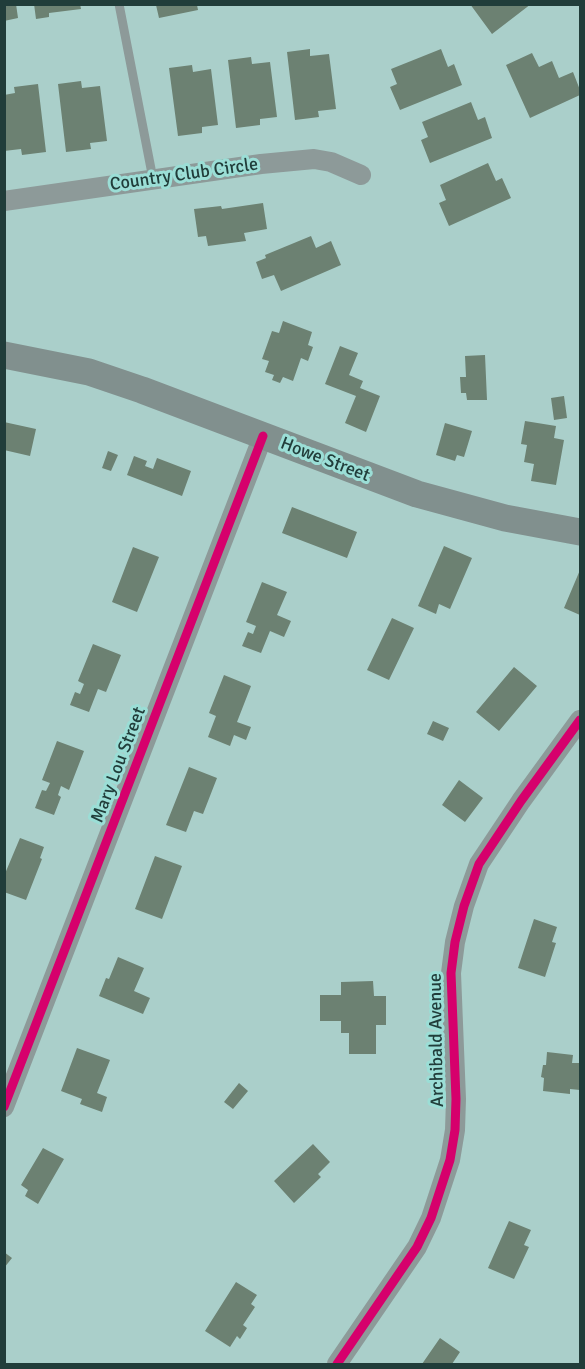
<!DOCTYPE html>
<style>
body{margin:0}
#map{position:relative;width:585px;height:1369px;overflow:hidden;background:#aacfca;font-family:Signika,sans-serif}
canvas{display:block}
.frame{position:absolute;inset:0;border:6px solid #213d3a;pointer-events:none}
</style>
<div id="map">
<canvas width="585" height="1369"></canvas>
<div class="frame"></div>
</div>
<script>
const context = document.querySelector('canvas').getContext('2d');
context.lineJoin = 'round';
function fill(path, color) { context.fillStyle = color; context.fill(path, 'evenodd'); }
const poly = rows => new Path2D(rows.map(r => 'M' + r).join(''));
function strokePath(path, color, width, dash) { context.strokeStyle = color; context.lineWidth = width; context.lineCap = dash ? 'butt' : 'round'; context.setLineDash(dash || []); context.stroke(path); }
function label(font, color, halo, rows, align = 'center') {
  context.font = font + ' Signika,sans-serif'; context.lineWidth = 6; context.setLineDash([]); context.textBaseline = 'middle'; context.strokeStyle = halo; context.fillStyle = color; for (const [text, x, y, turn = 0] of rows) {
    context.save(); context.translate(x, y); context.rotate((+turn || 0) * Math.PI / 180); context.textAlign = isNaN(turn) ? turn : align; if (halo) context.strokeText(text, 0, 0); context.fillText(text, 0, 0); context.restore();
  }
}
fill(poly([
 [4,4,16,4,18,18,4,21],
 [34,4,80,4,81,9,49,13,49,17,36,19],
 [470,4,531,4,492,34],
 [156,5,197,5,198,10,159,18],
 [310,49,310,56,329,54,336,109,318,111,319,117,295,120,287,52],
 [441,49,448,67,454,64,462,85,400,110,390,87,397,84,391,69],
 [532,53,539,67,552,61,559,78,573,72,580,90,580,95,530,118,506,65],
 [251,57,252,64,270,62,277,117,260,119,260,125,236,128,228,60],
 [192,65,193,72,211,69,218,125,202,127,202,133,178,136,169,68],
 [81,81,82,88,100,86,107,141,90,143,91,149,66,152,58,84],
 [38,84,46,152,22,155,21,149,4,151,4,95,15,93,14,87],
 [471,102,478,120,485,117,492,138,430,163,421,140,428,137,422,122],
 [488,163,496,181,502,178,511,198,449,226,439,203,446,200,440,185],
 [263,203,267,229,244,233,246,241,208,246,206,236,198,237,194,209,221,206,222,209],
 [311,236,316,248,331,241,341,265,281,291,274,275,262,279,256,262,266,258,265,255],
 [283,321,312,332,308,345,313,347,308,361,301,358,293,381,283,377,280,383,272,380,274,375,265,372,269,361,262,359,272,331,279,333],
 [340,346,358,353,349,375,363,381,360,388,380,396,366,432,345,423,356,396,325,384],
 [485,355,487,400,467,400,466,393,461,393,460,377,466,377,465,356],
 [564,396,567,418,554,420,551,398],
 [525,421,556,426,554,438,564,440,556,485,531,481,534,464,524,462,527,445,521,444],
 [4,422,36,429,30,456,4,450],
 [445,423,472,431,464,457,457,455,455,461,436,455],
 [108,451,118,455,111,471,102,468],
 [134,456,147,461,145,466,153,469,157,458,191,471,182,496,127,475],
 [292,507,357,532,347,558,282,533],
 [444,546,472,558,450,609,439,604,436,614,418,606],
 [133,547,159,557,137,612,112,602],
 [580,570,580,615,564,608],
 [262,582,287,592,277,615,291,621,284,637,270,631,261,653,242,646,248,632,253,634,256,626,246,622],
 [392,618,414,628,389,680,367,670],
 [93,644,121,655,106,692,98,689,89,712,70,705,75,692,80,694,84,684,78,681],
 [514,667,537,686,499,731,476,712],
 [224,675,251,686,237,722,251,727,246,740,234,735,230,746,208,737,216,716,209,713],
 [433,721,449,728,443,741,427,734],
 [57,741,84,751,69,790,61,786,58,795,61,797,54,815,35,808,42,790,46,791,50,783,42,780],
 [189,767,217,778,203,814,194,811,186,832,166,825],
 [459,780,483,798,465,822,442,805],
 [20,838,44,847,40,858,42,859,26,900,4,892,4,876],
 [155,856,182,866,162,919,135,909],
 [534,919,557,927,552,942,556,943,545,977,518,968],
 [118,957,144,968,134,991,150,998,143,1014,99,996,106,978,109,979],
 [373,981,374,996,386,996,386,1025,376,1025,376,1054,349,1054,349,1033,341,1033,341,1021,320,1021,320,995,341,995,341,982],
 [77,1048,110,1060,97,1093,107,1097,102,1112,80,1104,82,1099,61,1091],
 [547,1052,573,1055,572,1063,580,1063,580,1090,570,1089,570,1094,543,1091,544,1078,541,1077,543,1065,546,1065],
 [239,1083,248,1091,233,1109,224,1102],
 [313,1144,330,1162,318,1174,321,1177,294,1203,274,1181],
 [43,1148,64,1159,38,1204,25,1196,28,1190,21,1185],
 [509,1221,531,1230,524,1245,529,1247,514,1279,488,1268],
 [4,1252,12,1258,4,1268],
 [236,1282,257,1295,251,1304,255,1307,243,1325,247,1328,240,1339,237,1336,230,1347,205,1331],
 [440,1338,460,1352,452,1364,422,1364]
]), '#6c8172');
strokePath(poly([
 [119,4,153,179]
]), '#8d9a99', 9);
strokePath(poly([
 [4,201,261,164,314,159,331,162,361,175],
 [4,1107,263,436],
 [337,1364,417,1247,431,1218,450,1160,455,1130,456,1099,451,973,455,942,464,906,479,864,521,801,580,720]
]), '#8d9a99', 20);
strokePath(poly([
 [4,355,89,372,142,390,417,494,505,518,580,532]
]), '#81908e', 27);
strokePath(poly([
 [4,1107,263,436],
 [337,1364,417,1247,431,1218,450,1160,455,1130,456,1099,451,973,455,942,464,906,479,864,521,801,580,720]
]), '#d6006c', 9);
label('18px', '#213d3a', '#9bded6', [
 ["Country Club Circle",184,175,-8],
 ["Howe Street",325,460,21],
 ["Mary Lou Street",119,765,-69],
 ["Archibald Avenue",437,1040,-91]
]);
</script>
